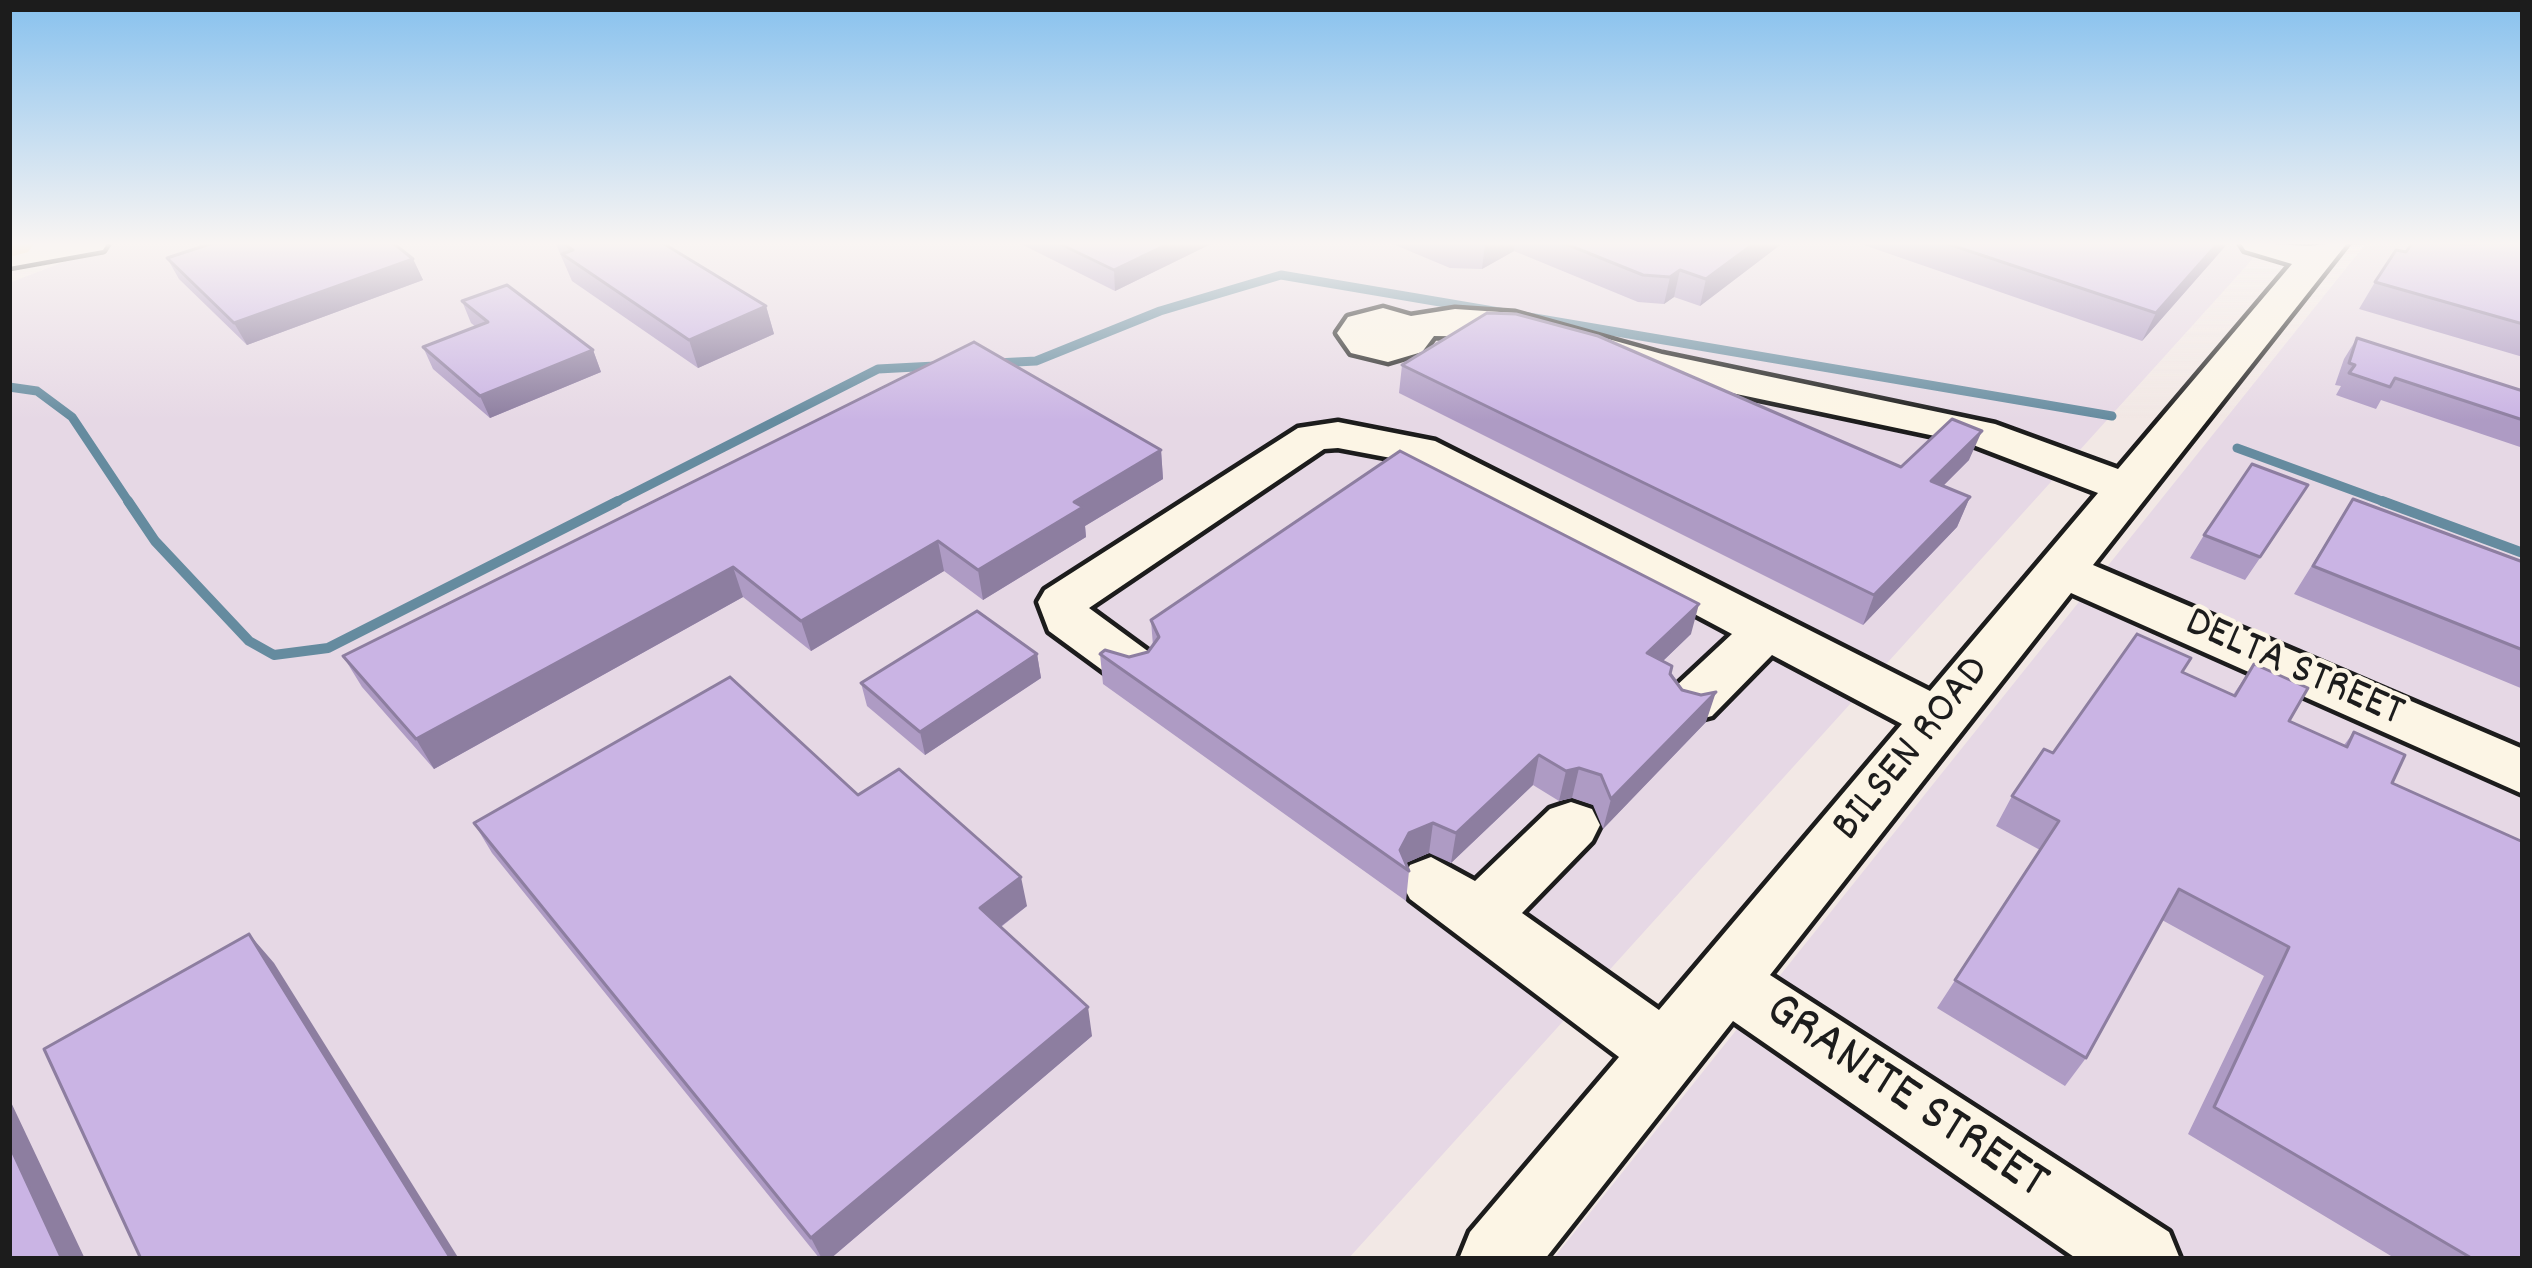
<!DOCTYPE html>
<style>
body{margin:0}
#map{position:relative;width:2532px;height:1268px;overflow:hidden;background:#f2e8e5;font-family:Dekko,sans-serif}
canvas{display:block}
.frame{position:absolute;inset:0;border:12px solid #1c1c1c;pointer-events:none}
</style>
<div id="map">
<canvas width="2532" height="1268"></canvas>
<div class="frame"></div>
</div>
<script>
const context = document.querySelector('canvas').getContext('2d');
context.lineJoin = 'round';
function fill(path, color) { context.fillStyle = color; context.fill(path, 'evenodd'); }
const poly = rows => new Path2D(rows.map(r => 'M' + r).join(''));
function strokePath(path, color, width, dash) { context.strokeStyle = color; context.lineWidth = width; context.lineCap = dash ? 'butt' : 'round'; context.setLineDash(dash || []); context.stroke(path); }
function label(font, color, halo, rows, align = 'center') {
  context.font = font + ' Dekko,sans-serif'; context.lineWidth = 9; context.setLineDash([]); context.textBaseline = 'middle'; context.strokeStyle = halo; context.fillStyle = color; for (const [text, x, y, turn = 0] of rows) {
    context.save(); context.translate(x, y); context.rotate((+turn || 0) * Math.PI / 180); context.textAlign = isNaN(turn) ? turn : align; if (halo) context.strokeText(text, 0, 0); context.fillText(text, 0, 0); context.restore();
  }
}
fill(poly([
 [115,242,2268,242,1348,1259,9,1259,9,283],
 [2367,242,2523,242,2523,1259,1553,1259]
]), '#e6d8e5');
strokePath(poly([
 [996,363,1036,361,1160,311,1281,275,2112,416],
 [9,387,37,391,72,417,130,504],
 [2237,448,2390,504],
 [612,504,878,369,935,366]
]), '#658b9f', 9);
strokePath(poly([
 [128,501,155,541,249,641,274,655,328,648,618,501],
 [2382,501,2523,553]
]), '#658b9f', 10);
const minor = poly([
 [26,242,108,242,103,250,9,267,9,245,26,242],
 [2240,242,2308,246,2348,242,2093,565,2523,749,2523,794,2071,593,1770,975,2169,1232,2180,1259,2077,1259,1733,1021,1545,1259,1459,1259,1470,1232,1619,1057,1410,899,1401,882,1410,865,1431,857,1475,881,1550,809,1571,802,1592,809,1600,825,1592,841,1522,913,1659,1010,1902,724,1772,655,1712,716,1693,721,1674,716,1666,702,1674,688,1732,634,1407,461,1338,448,1324,449,1089,608,1149,652,1157,665,1149,678,1131,683,1113,678,1049,631,1038,602,1045,590,1298,428,1338,422,1435,441,1930,691,2098,493,1968,443,1656,377,1513,337,1434,336,1422,352,1388,362,1351,353,1337,333,1348,317,1383,308,1411,316,1455,309,1515,313,1662,354,1995,424,2118,469,2292,264,2245,250,2240,242]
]);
const highway = poly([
 [9,242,35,242,28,252,9,257,9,242]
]);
strokePath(minor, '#1c1c1c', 9);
strokePath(highway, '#1c1c1c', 9);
fill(minor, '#fcf5e5');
fill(highway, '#ffdd96');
fill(poly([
 [555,242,661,242,766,306,774,334,698,368,572,281],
 [1017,242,1215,242,1115,291],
 [1388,242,1784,242,1700,306,1674,297,1664,304,1638,302,1514,251,1482,269,1450,268],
 [1855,242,2229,242,2142,341],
 [2523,242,2523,357,2359,309,2375,282,2406,252,2474,244],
 [167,258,413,259,423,280,247,345,179,279],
 [462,301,593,350,601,372,490,418,433,369,423,347,476,327,471,323],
 [2357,338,2523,391,2523,448,2381,400,2376,409,2336,395,2341,386,2335,385,2344,359],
 [1402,365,1901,467,1969,460,1943,486,1970,497,1957,527,1863,625,1399,393],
 [1161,450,1163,479,1085,526,1086,537,983,600,944,571,811,651,743,597,434,769,362,687,343,656],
 [2353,499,2523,562,2523,689,2294,594],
 [2294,508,2245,580,2190,558,2204,535],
 [1151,620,1691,634,1663,661,1706,722,1603,829,1593,805,1572,798,1559,801,1533,785,1451,863,1429,853,1406,863,1409,871,1406,901,1103,684,1100,654,1129,657,1148,652,1153,646],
 [1037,654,1041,678,925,755,867,706,861,683],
 [2254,664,2289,721,2344,745,2354,732,2392,783,2523,1259,2396,1259,2188,1134,2264,976,2162,920,2086,1058,2065,1086,1937,1008,2040,850,1996,826,2012,796,2053,753,2182,672,2233,695],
 [858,795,1027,906,1001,927,1092,1036,830,1259,820,1259,492,853,474,823]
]), '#ae9bc4');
fill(poly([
 [1172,242,1215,242,1115,291,1114,270],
 [1515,242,1514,251,1482,269,1485,243],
 [1756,242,1784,242,1700,306,1706,279],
 [2219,242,2229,242,2142,341,2156,313],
 [413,259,423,280,247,345,234,323],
 [1680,270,1674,297,1664,304,1670,277],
 [766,306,774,334,698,368,689,340],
 [593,350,601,372,490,418,480,396],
 [1982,431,1969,460,1919,510,1931,481],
 [1161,450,1163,479,1085,526,1086,537,983,600,978,570,1074,502],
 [1970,497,1957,527,1863,625,1874,595],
 [938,541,944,571,811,651,801,621],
 [733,567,743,597,434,769,416,739],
 [1699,604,1691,634,1640,683,1647,653],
 [1037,654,1041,678,925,755,920,732],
 [1716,692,1706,722,1603,829,1611,799],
 [1539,755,1533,785,1451,863,1456,833],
 [1579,768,1572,798,1559,801,1566,771],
 [1433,823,1429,853,1406,863,1400,850,1409,833],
 [1021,877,1027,906,987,937,980,908],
 [249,934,274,963,459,1259,451,1259],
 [1088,1007,1092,1036,830,1259,822,1259,811,1238],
 [9,1098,85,1259,62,1259,9,1144]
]), '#8d7ea0');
const building = poly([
 [216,242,392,242,413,259,234,323,167,258,216,242],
 [561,242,661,242,766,306,689,340,562,254,573,250,561,242],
 [1056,242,1172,242,1114,270,1056,242],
 [1561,242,1756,242,1706,279,1680,270,1670,277,1643,275,1561,242],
 [1942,242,2219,242,2156,313,1942,242],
 [2413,242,2474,244,2475,242,2523,242,2523,324,2375,282,2396,250,2406,252,2413,242],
 [507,285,593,350,480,396,423,347,488,322,462,301,507,285],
 [1487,313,1516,314,1598,336,1901,467,1952,419,1982,431,1931,481,1970,497,1874,595,1402,365,1487,313],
 [2357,338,2523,391,2523,420,2395,378,2390,387,2349,373,2355,365,2349,363,2357,338],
 [974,342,1161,450,1074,502,1083,507,978,570,938,541,801,621,733,567,416,739,343,656,974,342],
 [1400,451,1699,604,1647,653,1672,666,1670,674,1682,690,1701,695,1716,692,1611,799,1601,775,1579,768,1566,771,1539,755,1456,833,1433,823,1409,833,1400,850,1409,871,1100,654,1105,650,1129,657,1148,652,1159,637,1151,620,1400,451],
 [2252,464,2308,485,2260,557,2204,535,2252,464],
 [2353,499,2523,562,2523,650,2313,566,2353,499],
 [977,611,1037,654,920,732,861,683,977,611],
 [2137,634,2191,658,2182,672,2235,696,2254,664,2308,688,2289,721,2347,747,2354,732,2405,755,2392,783,2523,842,2523,1259,2473,1259,2214,1107,2289,947,2179,889,2086,1058,1955,980,2059,821,2012,796,2044,749,2053,753,2137,634],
 [730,677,858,795,899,769,1021,877,980,908,1088,1007,811,1238,474,823,730,677],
 [249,934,451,1259,141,1259,44,1049,249,934],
 [9,1144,62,1259,9,1259,9,1144]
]);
fill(building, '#cab4e4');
strokePath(building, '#8d7ea0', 3);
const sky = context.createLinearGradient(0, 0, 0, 420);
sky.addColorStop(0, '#87c1ee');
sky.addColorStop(0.58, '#f9f5f3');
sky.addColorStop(1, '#f9f5f300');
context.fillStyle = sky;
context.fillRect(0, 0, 2532, 420);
label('45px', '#1c1c1c', '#fcf5e5', [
 ["DELTA STREET",2293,671,24],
 ["BILSEN ROAD",1914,751,-51]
]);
label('54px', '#1c1c1c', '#fcf5e5', [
 ["GRANITE STREET",1904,1100,34]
]);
</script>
